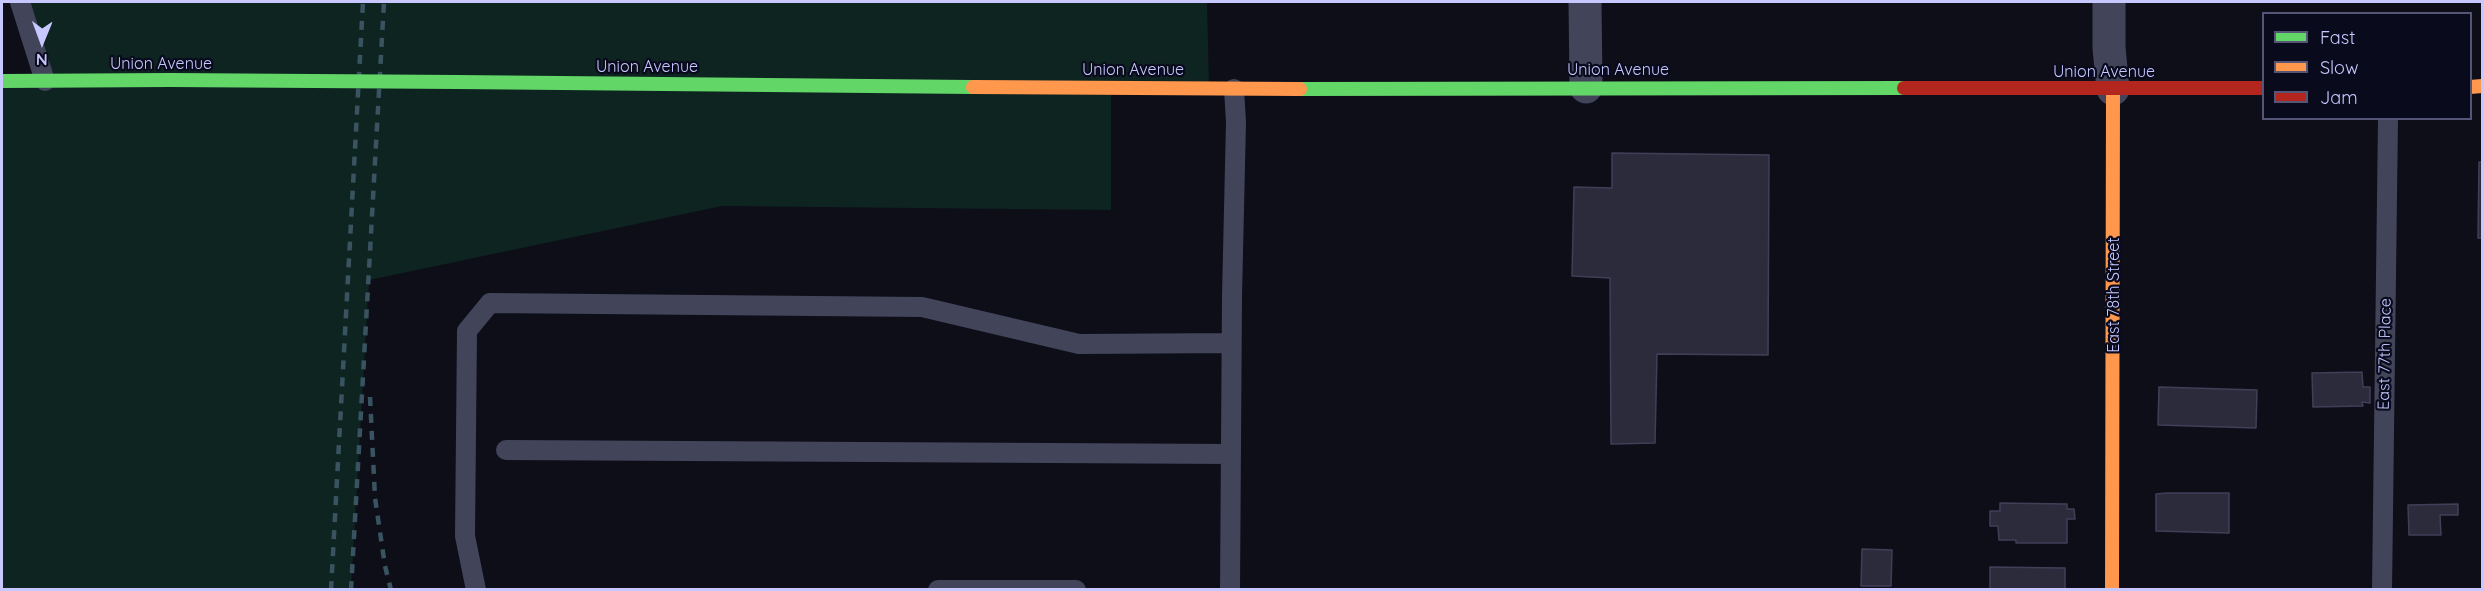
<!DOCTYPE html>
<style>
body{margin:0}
#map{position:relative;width:2484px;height:591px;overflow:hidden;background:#0e0e19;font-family:Quicksand,sans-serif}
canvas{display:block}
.frame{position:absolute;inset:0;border:3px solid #c6c8ff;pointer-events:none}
.legend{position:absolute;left:2262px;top:12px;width:210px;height:108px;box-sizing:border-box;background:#0a0a1d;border:2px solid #555677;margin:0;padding:8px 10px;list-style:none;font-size:18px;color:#c6c8ff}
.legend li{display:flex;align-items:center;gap:12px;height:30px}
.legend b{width:30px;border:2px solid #555677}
.north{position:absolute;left:12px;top:12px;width:60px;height:60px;-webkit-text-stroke:4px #0a0a1d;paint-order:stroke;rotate:181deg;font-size:16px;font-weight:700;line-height:24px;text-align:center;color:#c6c8ff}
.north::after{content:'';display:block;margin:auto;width:21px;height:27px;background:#c6c8ff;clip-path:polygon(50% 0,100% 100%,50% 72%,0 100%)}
</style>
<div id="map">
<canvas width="2484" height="591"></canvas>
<div class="frame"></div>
<ul class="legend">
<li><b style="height:8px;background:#63d668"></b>Fast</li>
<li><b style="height:8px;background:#ff974d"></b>Slow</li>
<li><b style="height:8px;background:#b3261e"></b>Jam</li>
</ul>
<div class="north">N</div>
</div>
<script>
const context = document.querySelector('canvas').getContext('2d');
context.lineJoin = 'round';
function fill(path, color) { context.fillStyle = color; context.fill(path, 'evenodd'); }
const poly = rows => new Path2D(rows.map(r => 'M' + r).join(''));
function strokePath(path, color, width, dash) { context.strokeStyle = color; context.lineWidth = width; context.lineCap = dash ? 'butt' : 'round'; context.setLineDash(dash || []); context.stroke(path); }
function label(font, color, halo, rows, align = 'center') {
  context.font = font + ' Quicksand,sans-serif'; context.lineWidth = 4.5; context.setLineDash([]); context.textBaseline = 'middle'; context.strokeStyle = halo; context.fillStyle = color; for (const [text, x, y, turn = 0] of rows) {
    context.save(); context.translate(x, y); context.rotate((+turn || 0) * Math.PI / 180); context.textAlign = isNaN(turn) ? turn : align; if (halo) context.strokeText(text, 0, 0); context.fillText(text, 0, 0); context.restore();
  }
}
fill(poly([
 [20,2,1207,2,1209,87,1111,87,1111,210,722,206,369,280,351,589,2,590,2,81,44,81]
]), '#0d2421');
const building = poly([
 [1612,153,1769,155,1768,355,1657,354,1655,443,1611,444,1610,278,1572,276,1574,187,1612,188,1612,153],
 [2479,162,2482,162,2482,238,2478,238,2479,162],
 [2362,372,2363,387,2370,387,2370,403,2362,402,2363,406,2313,407,2312,373,2362,372],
 [2159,387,2257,390,2256,428,2158,425,2159,387],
 [2167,493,2229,493,2229,533,2156,531,2156,494,2167,493],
 [2000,503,2067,504,2067,509,2074,509,2075,519,2067,519,2067,543,2016,543,2016,540,1999,540,1998,526,1990,526,1990,511,2000,511,2000,503],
 [2458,504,2458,515,2440,515,2441,535,2409,535,2408,505,2458,504],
 [1862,549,1892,550,1891,586,1861,586,1862,549],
 [1990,567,2065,568,2065,590,1990,590,1990,567]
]);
fill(building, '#2b2b3c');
strokePath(building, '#403f58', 1.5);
strokePath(poly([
 [20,2,45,81],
 [506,450,1231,454],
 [476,590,465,536,467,331,490,303,922,307,1079,344,1231,343],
 [938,590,1076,590],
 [1230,590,1232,296,1236,122,1234,89],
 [2382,590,2388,118]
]), '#42445a', 20);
strokePath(poly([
 [1585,2,1586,87],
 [2109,2,2109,48,2113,89]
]), '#42445a', 33);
strokePath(poly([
 [2,81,170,80],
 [457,82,973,87],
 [1300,89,1904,88]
]), '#63d668', 14);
strokePath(poly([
 [973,87,1300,89],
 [2470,87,2482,86],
 [2112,590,2113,89]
]), '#ff974d', 14);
strokePath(poly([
 [1904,88,2264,88]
]), '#b3261e', 14);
strokePath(poly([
 [370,397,375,498,385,566,391,590],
 [331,590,363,2],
 [351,590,384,2]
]), '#395460', 4.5, [9, 8]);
strokePath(poly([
 [170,80,457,82]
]), '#63d668', 14);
label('16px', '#c6c8ff', '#0a0a1d', [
 ["Union Avenue",161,64],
 ["Union Avenue",647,67],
 ["Union Avenue",1133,70],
 ["Union Avenue",1618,70],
 ["Union Avenue",2104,72],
 ["East 78th Street",2114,295,-90],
 ["East 77th Place",2385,354,-89]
]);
</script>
